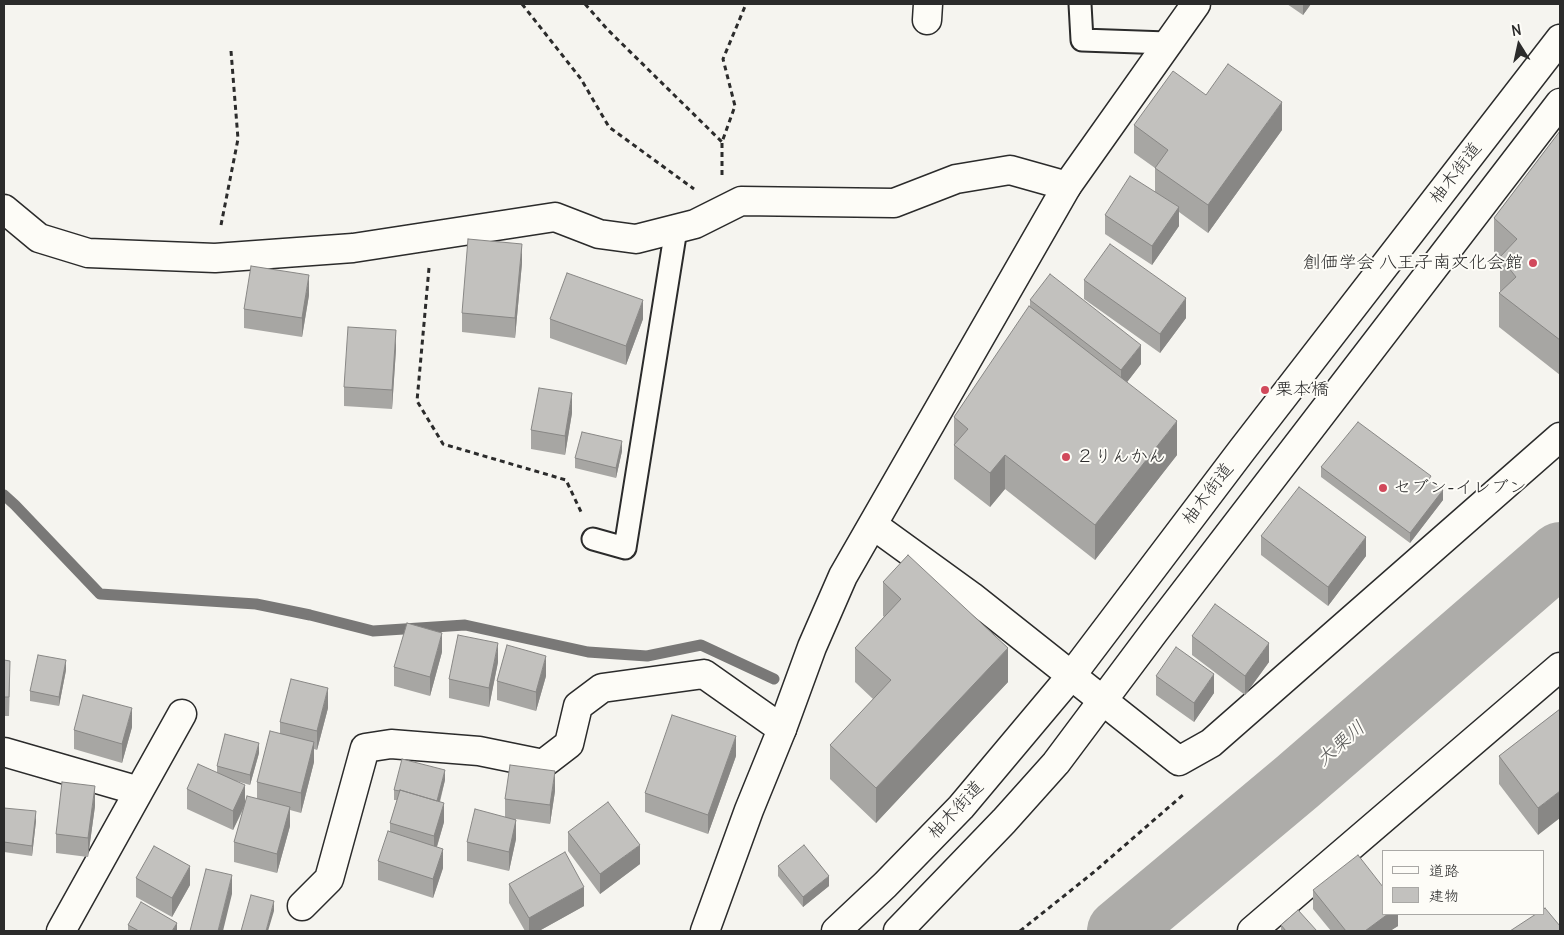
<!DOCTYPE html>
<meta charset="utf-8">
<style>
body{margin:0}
#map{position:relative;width:1564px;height:935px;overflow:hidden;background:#f5f4ef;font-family:Delius,"Klee One",sans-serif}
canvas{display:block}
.frame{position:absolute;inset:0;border:5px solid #2b2b2b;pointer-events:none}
.legend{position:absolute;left:1382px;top:850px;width:162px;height:65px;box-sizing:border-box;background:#fdfcf7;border:1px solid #a9a8a5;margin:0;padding:6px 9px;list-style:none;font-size:15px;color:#2b2b2b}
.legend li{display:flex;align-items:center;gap:10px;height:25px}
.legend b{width:25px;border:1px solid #a9a8a5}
.north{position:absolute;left:1494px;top:20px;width:50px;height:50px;-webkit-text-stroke:4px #fdfcf7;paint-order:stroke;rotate:350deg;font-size:14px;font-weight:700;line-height:20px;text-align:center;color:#2b2b2b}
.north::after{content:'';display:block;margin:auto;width:18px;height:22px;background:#2b2b2b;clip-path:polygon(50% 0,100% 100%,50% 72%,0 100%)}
</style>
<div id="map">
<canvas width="1564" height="935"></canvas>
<div class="frame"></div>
<ul class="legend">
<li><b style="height:6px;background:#fdfcf7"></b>道路</li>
<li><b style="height:14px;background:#c2c1be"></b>建物</li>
</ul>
<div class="north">N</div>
</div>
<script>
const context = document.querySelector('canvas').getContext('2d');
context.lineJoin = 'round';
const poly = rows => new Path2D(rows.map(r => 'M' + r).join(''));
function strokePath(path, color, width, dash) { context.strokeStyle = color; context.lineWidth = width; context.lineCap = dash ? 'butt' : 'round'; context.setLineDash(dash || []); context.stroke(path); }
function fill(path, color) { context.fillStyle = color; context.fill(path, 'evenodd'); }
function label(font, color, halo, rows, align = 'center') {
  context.font = font + ' Delius,"Klee One",sans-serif'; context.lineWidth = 4; context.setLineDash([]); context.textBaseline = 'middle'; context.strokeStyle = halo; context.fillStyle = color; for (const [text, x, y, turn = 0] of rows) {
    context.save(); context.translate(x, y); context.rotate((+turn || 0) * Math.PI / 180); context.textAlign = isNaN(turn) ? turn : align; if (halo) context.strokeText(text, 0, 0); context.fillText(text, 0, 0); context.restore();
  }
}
strokePath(poly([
 [4,495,15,505,100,594,256,604,310,615,373,631,465,625,588,652,647,656,701,645,774,679]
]), '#797877', 11);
strokePath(poly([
 [1119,931,1297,782,1560,554]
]), '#adaca9', 64);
const lane = poly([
 [1080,4,1082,40,1167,43],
 [593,539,625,548,676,229]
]);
const street = poly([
 [927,20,928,4],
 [4,209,39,238,88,253,215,258,353,248,555,217,599,234,636,239,695,224,741,201,894,203,956,179,1010,170,1067,186],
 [873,525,971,596,1179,761,1211,743,1560,437],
 [4,752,139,791,61,931],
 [139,791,182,714],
 [302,906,329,879,365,748,391,744,479,751,543,764,569,744,578,706,602,688,704,674,782,729],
 [1252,931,1560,667]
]);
const secondary = poly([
 [705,931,749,810,782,729,812,647,843,576,1067,186,1196,4]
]);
const primary = poly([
 [836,931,885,885,961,807,1071,676,1242,450,1560,39],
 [898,931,1004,821,1056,763,1154,632,1560,103]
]);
strokePath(lane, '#2b2b2b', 25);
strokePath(street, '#2b2b2b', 31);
strokePath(secondary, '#2b2b2b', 31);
strokePath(primary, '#2b2b2b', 31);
strokePath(poly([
 [522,4,581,79,609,127,694,189],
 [585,4,608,30,722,142],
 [722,175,722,142,735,106,723,59,746,4],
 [221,225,238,139,231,51],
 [429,268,417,401,443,444,566,480,582,514],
 [1020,931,1094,872,1184,794]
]), '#2b2b2b', 3, [5, 4]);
strokePath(lane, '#fdfcf7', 21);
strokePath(street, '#fdfcf7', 28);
strokePath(secondary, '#fdfcf7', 28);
strokePath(primary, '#fdfcf7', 28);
fill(poly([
 [1287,4,1311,4,1303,15],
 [1206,95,1282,130,1208,233,1179,212,1179,226,1152,265,1105,234,1105,215,1155,192,1155,168,1134,153,1134,125],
 [1560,131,1560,375,1499,327,1499,293,1500,292,1500,258,1494,253,1494,218],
 [522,263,515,338,462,332,462,313],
 [1084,280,1186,318,1160,353,1084,299],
 [309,295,302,337,244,328,244,309],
 [1030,300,1141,364,1127,382,1177,455,1095,560,1005,489,990,507,954,479,954,417,1030,307],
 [550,319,643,319,626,365,550,338],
 [396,349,392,409,344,406,344,387],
 [572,413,565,455,531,449,531,430],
 [622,451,616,478,575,468,575,458],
 [1321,467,1431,483,1443,500,1410,543,1321,477],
 [1261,536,1366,556,1328,606,1261,555],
 [883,582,1008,682,876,823,830,779,830,745,873,699,855,682,855,648,884,617,883,616],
 [1192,636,1269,662,1245,695,1192,655],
 [442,652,430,696,394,686,394,667],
 [4,660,10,680,9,716,4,716],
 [498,662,489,707,449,698,449,679],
 [66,670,59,706,30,701,30,691],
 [546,676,536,711,497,700,497,681],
 [1156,676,1214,693,1194,722,1156,695],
 [328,708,317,750,314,749,314,762,301,813,290,810,290,826,277,873,234,862,234,842,244,808,233,830,187,809,187,789,217,772,217,766,259,753,250,785,236,781,245,802,257,798,257,782,280,733,280,722],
 [1560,709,1538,835,1499,784,1499,756],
 [132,727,122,763,74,749,74,730],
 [736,756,708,834,645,812,645,793],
 [445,780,440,802,444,822,437,847,443,868,433,898,378,880,378,861,390,832,390,823,397,800,394,800,394,790],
 [555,791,550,824,516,819,516,839,509,871,467,861,467,842,505,817,505,799],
 [95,806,88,857,56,853,56,834],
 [4,808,36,821,32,856,4,852],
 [568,832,640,864,600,894,568,851],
 [778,866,829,886,803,907,778,876],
 [136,878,190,885,172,917,136,897],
 [509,884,584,906,539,931,525,931,509,903],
 [1313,890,1398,914,1398,926,1390,931,1331,931,1313,909],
 [128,925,177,931,128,931],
 [1281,925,1317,931,1281,931]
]), '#a7a6a3');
fill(poly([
 [1303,4,1311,4,1303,15],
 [1282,102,1282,130,1208,233,1208,205],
 [1179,207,1179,226,1152,265,1152,246],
 [522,244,522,263,515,338,515,318],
 [309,275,309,295,302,337,302,318],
 [1186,298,1186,318,1160,353,1160,334],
 [643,300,643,319,626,365,626,346],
 [396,330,396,349,392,409,392,390],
 [1141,345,1141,364,1121,390,1121,370],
 [572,393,572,413,565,455,565,436],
 [1177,421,1177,455,1095,560,1095,525],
 [622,441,622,451,616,478,616,468],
 [1005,455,1005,489,990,507,990,473],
 [1443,490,1443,500,1410,543,1410,533],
 [1366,537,1366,556,1328,606,1328,587],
 [442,633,442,652,430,696,430,677],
 [498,643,498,662,489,707,489,688],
 [1269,643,1269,662,1245,695,1245,676],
 [1008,648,1008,682,876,823,876,788],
 [546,656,546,676,536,711,536,692],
 [66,660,66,670,59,706,59,697],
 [1214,674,1214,693,1194,722,1194,703],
 [328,688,328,708,317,750,317,731],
 [132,708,132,727,122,763,122,744],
 [736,736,736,756,708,834,708,815],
 [314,742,314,762,301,813,301,793],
 [259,743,259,753,250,785,250,775],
 [445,770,445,780,437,811,437,801],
 [555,771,555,791,550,824,550,805],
 [245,785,245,804,233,830,233,811],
 [95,786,95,806,88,857,88,838],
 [1560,791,1560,818,1538,835,1538,808],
 [444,803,444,822,434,856,434,836],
 [290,807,290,826,277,873,277,854],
 [36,811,36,821,32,856,32,846],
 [516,820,516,839,509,871,509,852],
 [640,845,640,864,600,894,600,874],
 [443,849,443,868,433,898,433,879],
 [190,866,190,885,172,917,172,898],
 [232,875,232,894,223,931,218,931],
 [829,876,829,886,803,907,803,897],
 [584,887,584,906,539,931,529,931,529,918],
 [274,901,274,911,268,931,266,931],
 [1388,914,1398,914,1398,926,1390,931,1365,931],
 [177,923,177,931,172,931]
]), '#888785');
const building = poly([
 [1228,64,1282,102,1208,205,1155,168,1168,150,1134,125,1173,71,1206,95,1228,64],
 [1560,131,1560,340,1499,293,1516,277,1500,257,1517,239,1494,218,1560,131],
 [1130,176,1179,207,1152,246,1105,215,1130,176],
 [468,239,522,244,515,318,462,313,468,239],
 [1110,244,1186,298,1160,334,1084,280,1110,244],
 [251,266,309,275,302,318,244,309,251,266],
 [567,273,643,300,626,346,550,319,567,273],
 [1050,274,1141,345,1121,370,1030,300,1050,274],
 [1029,306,1177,421,1095,525,1005,455,990,473,954,445,968,429,954,417,1029,306],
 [348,327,396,330,392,390,344,387,348,327],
 [539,388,572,393,565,436,531,430,539,388],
 [1358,422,1431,476,1428,481,1443,490,1410,533,1321,467,1358,422],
 [582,432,622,441,616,468,575,458,582,432],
 [1299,487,1366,537,1328,587,1261,536,1299,487],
 [908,555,1008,648,876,788,830,745,891,680,855,648,901,599,883,582,908,555],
 [1215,604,1269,643,1245,676,1192,636,1215,604],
 [407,623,442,633,430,677,394,667,407,623],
 [458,635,498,643,489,688,449,679,458,635],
 [507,645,546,656,536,692,497,681,507,645],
 [1176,647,1214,674,1194,703,1156,676,1176,647],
 [38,655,66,660,59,697,30,691,38,655],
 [4,660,10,661,9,697,4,697,4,660],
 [291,679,328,688,317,731,280,722,291,679],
 [83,695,132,708,122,744,74,730,83,695],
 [1560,709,1560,791,1538,808,1499,756,1560,709],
 [672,715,736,736,708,815,645,793,672,715],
 [270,731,314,742,301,793,257,782,270,731],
 [225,734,259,743,250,775,217,766,225,734],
 [402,759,445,770,437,801,400,790,400,791,394,790,402,759],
 [198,764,245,785,233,811,187,789,198,764],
 [510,765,555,771,550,805,505,799,510,765],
 [62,782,95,786,88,838,56,834,62,782],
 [400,790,444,803,434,836,390,823,400,790],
 [247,796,290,807,277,854,234,842,247,796],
 [608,802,640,845,600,874,568,832,608,802],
 [4,808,36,811,32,846,4,842,4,808],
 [475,809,516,820,509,852,467,842,475,809],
 [388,831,443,849,433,879,378,861,388,831],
 [804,845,829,876,803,897,778,866,804,845],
 [154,846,190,866,172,898,136,878,154,846],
 [565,852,584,887,529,918,509,884,565,852],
 [1358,855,1383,887,1383,914,1388,914,1365,931,1346,931,1313,890,1358,855],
 [206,869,232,875,218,931,190,931,206,869],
 [251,895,274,901,266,931,241,931,251,895],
 [141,902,177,923,172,931,139,931,128,925,141,902],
 [1545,908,1560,926,1560,931,1510,931,1536,914,1543,914,1543,910,1545,908],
 [1298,910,1317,931,1286,931,1281,925,1298,910]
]);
fill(building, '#c2c1be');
strokePath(building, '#888785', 1);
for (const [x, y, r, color] of [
 [1533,263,5,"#d1495b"],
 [1265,390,5,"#d1495b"],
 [1066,457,5,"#d1495b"],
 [1383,488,5,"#d1495b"]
]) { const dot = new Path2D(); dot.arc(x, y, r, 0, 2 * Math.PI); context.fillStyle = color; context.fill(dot); strokePath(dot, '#fdfcf7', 2); }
label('18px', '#2b2b2b', '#fdfcf7', [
 ["柚木街道",1456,173,-52],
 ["柚木街道",1208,494,-53],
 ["柚木街道",956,810,-47]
]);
label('18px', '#2b2b2b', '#fdfcf7', [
 ["創価学会 八王子南文化会館",1523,263,"right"],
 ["栗本橋",1275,390],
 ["２りんかん",1076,457],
 ["セブン-イレブン",1393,488]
], 'left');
label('italic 19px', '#585857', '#fdfcf7', [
 ["大栗川",1341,744,-41]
]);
</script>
